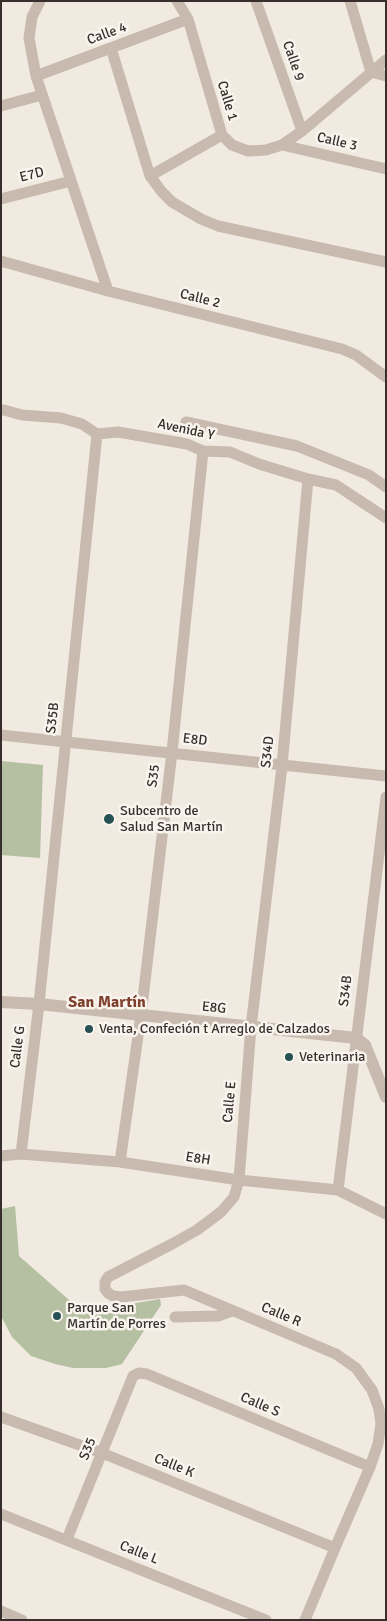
<!DOCTYPE html>
<meta charset="utf-8">
<style>
body{margin:0}
#map{position:relative;width:387px;height:1621px;overflow:hidden;background:#f1eae1;font-family:Signika,sans-serif}
canvas{display:block}
.frame{position:absolute;inset:0;border:2px solid #382f2c;pointer-events:none}
</style>
<div id="map">
<canvas width="387" height="1621"></canvas>
<div class="frame"></div>
</div>
<script>
const context = document.querySelector('canvas').getContext('2d');
context.lineJoin = 'round';
function fill(path, color) { context.fillStyle = color; context.fill(path, 'evenodd'); }
const poly = rows => new Path2D(rows.map(r => 'M' + r).join(''));
function strokePath(path, color, width, dash) { context.strokeStyle = color; context.lineWidth = width; context.lineCap = dash ? 'butt' : 'round'; context.setLineDash(dash || []); context.stroke(path); }
function label(font, color, halo, rows, align = 'center') {
  context.font = font + ' Signika,sans-serif'; context.lineWidth = 5; context.setLineDash([]); context.textBaseline = 'middle'; context.strokeStyle = halo; context.fillStyle = color; for (const [text, x, y, turn = 0] of rows) {
    context.save(); context.translate(x, y); context.rotate((+turn || 0) * Math.PI / 180); context.textAlign = isNaN(turn) ? turn : align; if (halo) context.strokeText(text, 0, 0); context.fillText(text, 0, 0); context.restore();
  }
}
fill(poly([
 [1,761,43,765,40,858,1,855],
 [15,1206,19,1256,68,1299,84,1310,95,1310,160,1299,161,1305,122,1364,106,1368,73,1368,55,1364,31,1356,12,1337,1,1316,1,1209]
]), '#b5bfa2');
strokePath(poly([
 [40,1,32,17,29,38,36,76,108,291],
 [177,1,188,19,222,135,232,145,248,151,266,150,282,145,302,131,386,60],
 [256,1,302,131],
 [350,1,371,72,386,76],
 [111,48,150,176,162,192,172,202,201,219,218,226,386,262],
 [36,76,188,19],
 [1,106,42,95],
 [282,145,386,169],
 [150,176,222,135],
 [1,199,71,181],
 [1,261,108,291,342,349,356,355,386,377],
 [1,410,4,410,22,415,61,418,82,424,97,434,118,432,187,444,203,451,230,452,259,464,308,479,336,485,386,518],
 [186,422,297,446,369,475,386,487],
 [1,735,386,776],
 [21,1154,39,1004,97,434],
 [1,1156,21,1154,120,1162,239,1180,338,1190,386,1214],
 [120,1162,141,1015,172,752,203,451],
 [338,1190,386,797],
 [175,1317,218,1316,232,1311],
 [1,1417,102,1453,335,1548],
 [1,1514,266,1620],
 [67,1539,133,1376,139,1373,147,1374,370,1467],
 [1,1611,22,1620],
 [305,1620,335,1548,370,1467,378,1444,381,1424,379,1409,372,1390,356,1368,336,1354,184,1290,121,1297,113,1296,108,1293,105,1289,105,1282,108,1277,172,1244,197,1230,221,1212,234,1197,239,1180,251,1027,282,766,308,479]
]), '#c8baae', 11);
strokePath(poly([
 [1,1002,39,1004,356,1038,365,1045,386,1097]
]), '#c8baae', 12);
for (const [x, y, r, color] of [
 [109,819,6,"#255155"],
 [89,1029,5,"#255155"],
 [289,1057,5,"#255155"],
 [57,1316,5,"#255155"]
]) { const dot = new Path2D(); dot.arc(x, y, r, 0, 2 * Math.PI); context.fillStyle = color; context.fill(dot); strokePath(dot, '#f9f4ed', 2); }
label('14px', '#382f2c', '#f9f4ed', [
 ["Calle 4",107,34,-20],
 ["Calle 9",293,61,71],
 ["Calle 1",227,101,73],
 ["Calle 3",337,142,13],
 ["E7D",32,175,-15],
 ["Calle 2",200,299,14],
 ["Avenida Y",186,430,12],
 ["S35B",53,718,-84],
 ["E8D",195,740,7],
 ["S34D",268,752,-84],
 ["S35",154,776,-83],
 ["S34B",346,991,-83],
 ["E8G",214,1008,6],
 ["Calle G",18,1047,-83],
 ["Calle E",230,1102,-85],
 ["E8H",198,1159,9],
 ["Calle R",281,1315,23],
 ["Calle S",260,1405,23],
 ["S35",88,1449,-68],
 ["Calle K",174,1466,22],
 ["Calle L",139,1553,22]
]);
label('14px', '#382f2c', '#f9f4ed', [
 ["Subcentro de",120,811],
 ["Salud San Martín",120,827],
 ["Venta, Confeción t Arreglo de Calzados",99,1029],
 ["Veterinaria",299,1057],
 ["Parque San",67,1308],
 ["Martín de Porres",67,1324]
], 'left');
label('bold 16px', '#7e412d', '#f9f4ed', [
 ["San Martín",107,1003]
]);
</script>
